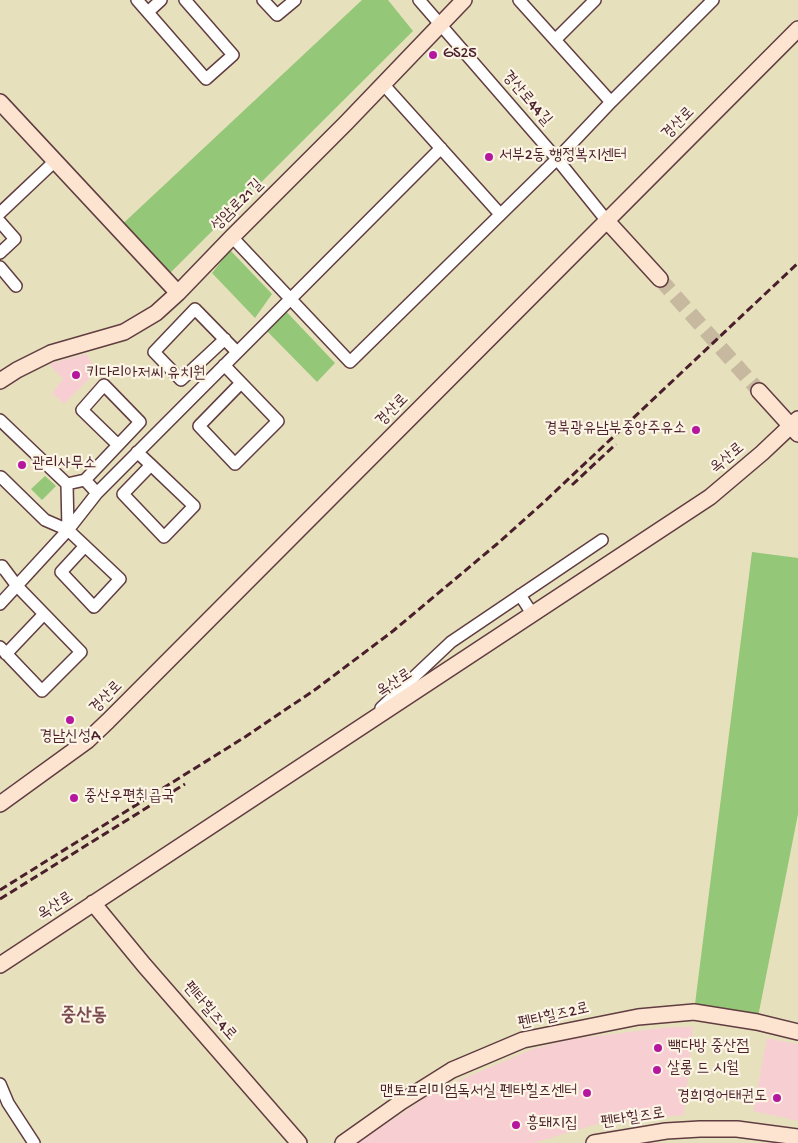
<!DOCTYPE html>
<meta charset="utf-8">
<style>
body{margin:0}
canvas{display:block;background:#e6e0bd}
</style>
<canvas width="798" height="1143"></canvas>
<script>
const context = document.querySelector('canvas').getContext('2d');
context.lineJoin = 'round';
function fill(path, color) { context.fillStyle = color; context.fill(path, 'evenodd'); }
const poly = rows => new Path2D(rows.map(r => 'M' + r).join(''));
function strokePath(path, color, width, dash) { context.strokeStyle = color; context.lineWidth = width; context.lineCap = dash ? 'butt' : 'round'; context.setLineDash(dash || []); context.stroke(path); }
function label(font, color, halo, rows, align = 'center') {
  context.font = font + ' "Gochi Hand","Poor Story",sans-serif'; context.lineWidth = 4.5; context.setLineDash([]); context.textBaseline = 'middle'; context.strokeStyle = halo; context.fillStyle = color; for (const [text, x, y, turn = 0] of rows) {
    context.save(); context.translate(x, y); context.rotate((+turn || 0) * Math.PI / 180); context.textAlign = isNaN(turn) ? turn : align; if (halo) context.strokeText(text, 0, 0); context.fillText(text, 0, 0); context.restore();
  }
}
fill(poly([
 [86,354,97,371,64,404,52,393,63,379,49,364],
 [670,1027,693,1027,684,1115,597,1124,534,1143,358,1143,435,1091,530,1050,572,1039],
 [767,1038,798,1044,798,1121,753,1111]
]), '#f7cfd2');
fill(poly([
 [362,0,388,0,413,31,161,282,114,232],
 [230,250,272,294,255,318,212,273],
 [280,305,335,363,317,382,263,327],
 [45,476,56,486,42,500,31,489],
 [752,552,798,558,798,814,757,1022,694,1012]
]), '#94c777');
strokePath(poly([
 [660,279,759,391]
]), '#c7b9a0', 15, [15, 8]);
const street = poly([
 [137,0,206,79,233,55,185,0],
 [263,0,277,15,295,0],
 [419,0,557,159,607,221],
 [519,0,611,102],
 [148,12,161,0],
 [555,40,595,0],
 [383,84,500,214],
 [0,213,55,161],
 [0,222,15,239,0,253],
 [232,237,350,362,557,159,611,102,713,0],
 [0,267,16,286],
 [225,339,181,380,154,352,195,309,237,352],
 [224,365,278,421,235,464,199,426,241,383],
 [0,420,67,484,68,530,85,546,120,579,94,607,61,572,85,546],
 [137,452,151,465,194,506,164,537,123,494,151,465],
 [1,477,45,520,68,530],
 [85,480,140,422,104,385,82,410,118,445],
 [97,493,441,148],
 [0,568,2,566,17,586,81,652,42,691,0,647],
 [520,595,533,615],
 [0,604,68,530,97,493,85,480,67,484],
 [6,654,44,614],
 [381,708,451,642,602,540],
 [0,1084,8,1103,34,1143]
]);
const secondary = poly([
 [0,102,178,293],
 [607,221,660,279],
 [0,381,17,370,51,353,124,332,156,313,178,293,232,237,346,123,464,0],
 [759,391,798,434],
 [0,804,87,741,108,721,798,29],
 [93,903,144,965,299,1143],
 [0,965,710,497,762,453,798,419],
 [343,1143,401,1102,452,1070,523,1040,638,1017,694,1012,757,1022,798,1032],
 [594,1143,666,1131,700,1129,737,1129,798,1137]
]);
strokePath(street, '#613c41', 14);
strokePath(secondary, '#613c41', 18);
strokePath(street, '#fff', 11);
strokePath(secondary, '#fde4d0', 15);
strokePath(poly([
 [572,485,616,444],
 [0,890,245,737,316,689,393,631,497,544,544,502,798,263],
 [0,899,185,784]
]), '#4a1f2b', 3, [8, 4]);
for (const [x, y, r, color] of [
 [433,55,5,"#b5179e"],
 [489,157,5,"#b5179e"],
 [76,375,5,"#b5179e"],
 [696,430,5,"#b5179e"],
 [22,465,5,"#b5179e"],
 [70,720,5,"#b5179e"],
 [74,798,5,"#b5179e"],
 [658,1048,5,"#b5179e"],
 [657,1070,5,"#b5179e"],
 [587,1093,5,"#b5179e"],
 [777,1098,5,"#b5179e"],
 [516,1125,5,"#b5179e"]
]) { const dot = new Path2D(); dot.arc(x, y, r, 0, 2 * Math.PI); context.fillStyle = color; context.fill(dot); strokePath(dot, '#fcf5e5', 2); }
label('16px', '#4a1f2b', '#fcf5e5', [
 ["GS25",443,55],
 ["서부2동 행정복지센터",499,157],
 ["키다리아저씨 유치원",86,375],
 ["경북광유남부중앙주유소",686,430,"right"],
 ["관리사무소",32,465],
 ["경남신성A",70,738,"center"],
 ["중산우편취급국",84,798],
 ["빽다방 중산점",668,1048],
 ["살롱 드 시월",667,1070],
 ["맨토프리미엄독서실 펜타힐즈센터",577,1093,"right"],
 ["경희영어태권도",767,1098,"right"],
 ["흥돼지집",526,1125]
], 'left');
label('16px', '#4a1f2b', '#fcf5e5', [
 ["경산로44길",526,99,49],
 ["경산로",679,124,-45],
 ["성암로21길",238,206,-45],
 ["경산로",393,411,-45],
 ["옥산로",728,459,-40],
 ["옥산로",395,684,-33],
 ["경산로",107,698,-45],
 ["옥산로",56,907,-33],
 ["펜타힐즈4로",209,1012,49],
 ["펜타힐즈2로",554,1017,-13],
 ["펜타힐즈로",633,1119,-9]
]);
label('bold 19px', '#794b50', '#fcf5e5', [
 ["중산동",84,1017]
]);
</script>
